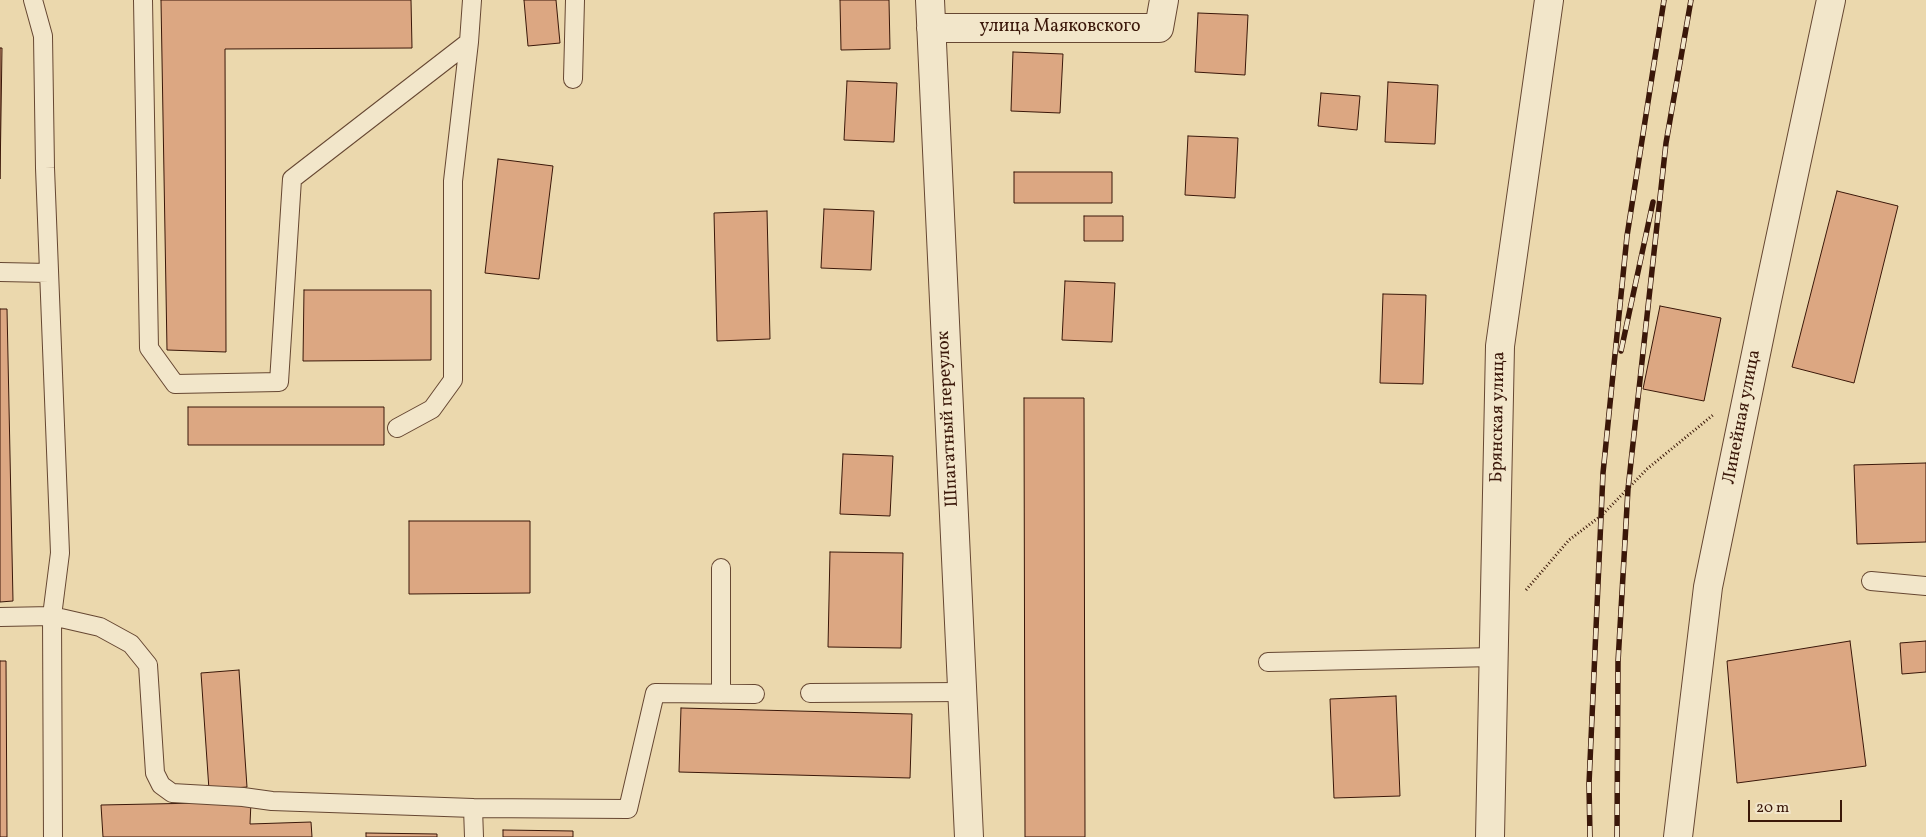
<!DOCTYPE html>
<meta charset="utf-8">
<style>
body{margin:0}
#map{position:relative;width:1926px;height:837px;overflow:hidden;background:#ebd8ad;font-family:Vollkorn,serif}
canvas{display:block}
.scale{position:absolute;left:1748px;top:800px;width:94px;height:22px;box-sizing:border-box;border:2px solid #3a1709;border-top:0;padding-left:6px;font-size:15px;line-height:18px;white-space:nowrap;color:#3a1709;-webkit-text-stroke:4px #f2e6ca;paint-order:stroke}
</style>
<div id="map">
<canvas width="1926" height="837"></canvas>
<div class="scale">20 m</div>
</div>
<script>
const context = document.querySelector('canvas').getContext('2d');
context.lineJoin = 'round';
function fill(path, color) { context.fillStyle = color; context.fill(path, 'evenodd'); }
const poly = rows => new Path2D(rows.map(r => 'M' + r).join(''));
function strokePath(path, color, width, dash) { context.strokeStyle = color; context.lineWidth = width; context.lineCap = dash ? 'butt' : 'round'; context.setLineDash(dash || []); context.stroke(path); }
function label(font, color, halo, rows, align = 'center') {
  context.font = font + ' Vollkorn,serif'; context.lineWidth = 4; context.setLineDash([]); context.textBaseline = 'middle'; context.strokeStyle = halo; context.fillStyle = color; for (const [text, x, y, turn = 0] of rows) {
    context.save(); context.translate(x, y); context.rotate((+turn || 0) * Math.PI / 180); context.textAlign = isNaN(turn) ? turn : align; if (halo) context.strokeText(text, 0, 0); context.fillText(text, 0, 0); context.restore();
  }
}
const building = poly([
 [161,0,411,0,412,48,225,49,226,352,167,350,161,0],
 [524,0,556,0,560,43,528,46,524,0],
 [840,0,889,0,890,49,841,50,840,0],
 [1198,13,1248,15,1245,75,1195,72,1198,13],
 [0,48,2,48,0,179,0,48],
 [1013,52,1063,54,1060,113,1011,111,1013,52],
 [847,81,897,83,894,142,844,140,847,81],
 [1388,82,1438,85,1435,144,1385,142,1388,82],
 [1321,93,1360,96,1357,130,1318,126,1321,93],
 [1188,136,1238,138,1235,198,1185,195,1188,136],
 [498,159,553,166,539,279,485,273,498,159],
 [1014,172,1112,172,1112,203,1014,203,1014,172],
 [1837,191,1898,206,1854,383,1792,367,1837,191],
 [824,209,874,211,871,270,821,268,824,209],
 [767,211,770,339,717,341,714,213,767,211],
 [1084,216,1123,216,1123,241,1084,241,1084,216],
 [1065,281,1115,283,1112,342,1062,340,1065,281],
 [304,290,431,290,431,360,303,361,304,290],
 [1383,294,1426,295,1423,384,1380,383,1383,294],
 [1660,306,1721,318,1704,401,1643,389,1660,306],
 [0,309,7,309,13,601,0,602,0,309],
 [1024,398,1084,398,1085,837,1025,837,1024,398],
 [188,407,384,407,384,445,188,445,188,407],
 [843,454,893,456,890,516,840,514,843,454],
 [1926,463,1926,542,1857,544,1854,465,1926,463],
 [409,521,530,521,530,593,409,594,409,521],
 [830,552,903,553,901,648,828,647,830,552],
 [1850,641,1866,766,1737,783,1727,661,1850,641],
 [1926,641,1926,672,1902,674,1900,643,1926,641],
 [0,661,6,661,7,837,0,837,0,661],
 [239,670,247,787,209,790,201,673,239,670],
 [1396,696,1400,796,1334,798,1330,699,1396,696],
 [681,708,912,714,910,778,679,772,681,708],
 [251,802,250,824,311,822,312,837,103,837,101,805,251,802],
 [503,830,573,831,573,837,503,837,503,830],
 [366,833,437,834,437,837,366,837,366,833]
]);
fill(building, '#dca782');
strokePath(building, '#3a1709', 1);
const service = poly([
 [143,0,149,348,175,384,279,382,292,179,469,42,472,0],
 [573,79,575,0],
 [0,272,49,273],
 [397,428,432,409,453,380,453,181,469,42],
 [1871,581,1926,586],
 [0,617,52,616,60,553,45,168,43,36,33,0],
 [1268,662,1494,657],
 [810,693,962,692],
 [721,694,721,568],
 [53,837,52,616,100,627,131,644,148,665,155,773,161,785,172,793,243,797,272,801,473,808],
 [474,837,473,808,628,809,655,693,755,694]
]);
const minor = poly([
 [930,0,969,837],
 [931,28,1159,28,1164,0],
 [1490,837,1500,346,1549,0],
 [1678,837,1708,587,1766,305,1831,0]
]);
strokePath(service, '#664732', 20);
strokePath(minor, '#664732', 30);
strokePath(poly([
 [1526,590,1569,540,1602,515,1647,469,1713,415]
]), '#3a1709', 3, [1, 2.5]);
strokePath(service, '#f2e6ca', 18);
strokePath(minor, '#f2e6ca', 28);
const rail = poly([
 [1621,351,1653,202],
 [1590,837,1589,784,1603,473,1627,236,1664,0],
 [1617,837,1618,662,1628,489,1666,143,1691,0]
]);
strokePath(rail, '#3a1709', 5.5);
strokePath(rail, '#f2e6ca', 4, [11]);
label('18px', '#3a1709', '#f2e6ca', [
 ["улица Маяковского",1060,28],
 ["Брянская улица",1499,417,-89],
 ["Линейная улица",1743,417,-79],
 ["Шпагатный переулок",949,419,-93]
]);
</script>
